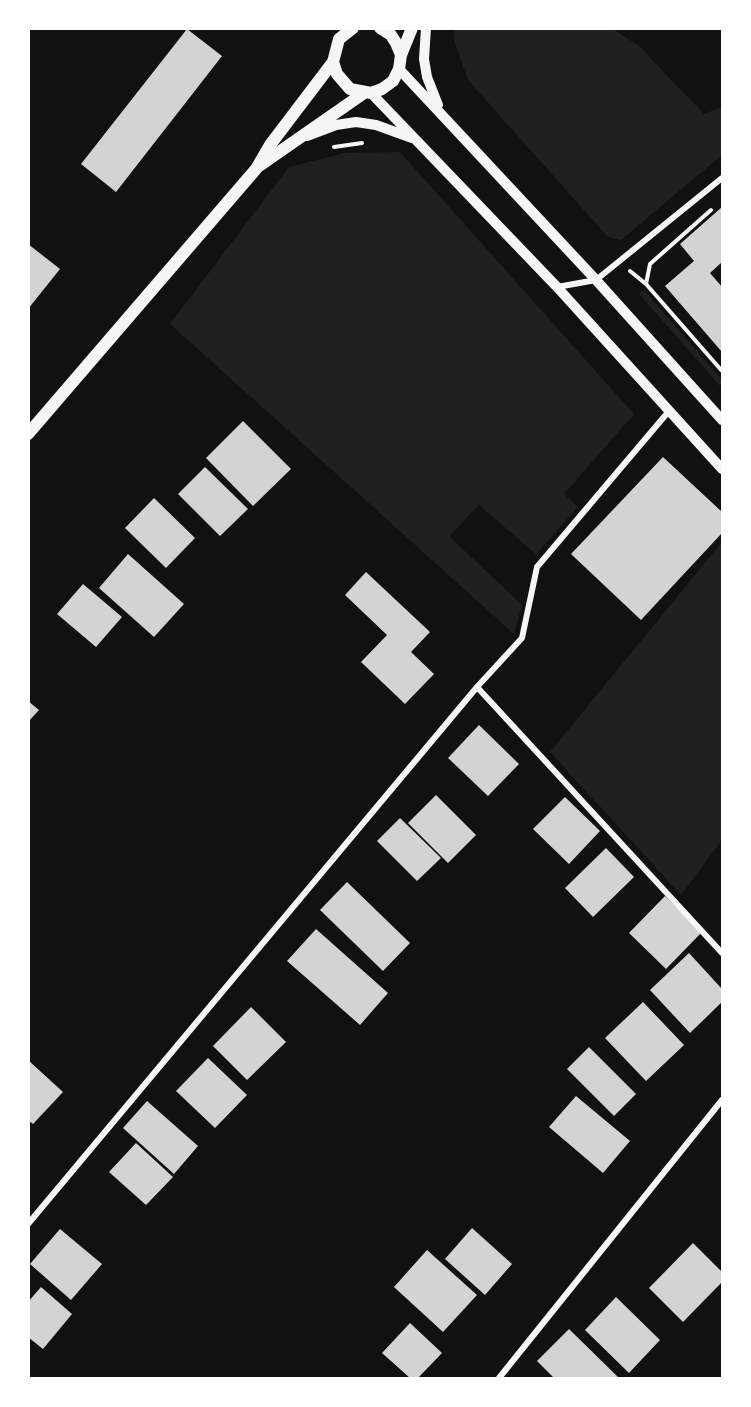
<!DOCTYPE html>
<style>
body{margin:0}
#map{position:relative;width:751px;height:1407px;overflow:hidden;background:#111;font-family:"Fira Sans Condensed",sans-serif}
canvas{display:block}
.frame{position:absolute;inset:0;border:30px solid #fff;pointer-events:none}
</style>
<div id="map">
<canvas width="751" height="1407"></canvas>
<div class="frame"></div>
</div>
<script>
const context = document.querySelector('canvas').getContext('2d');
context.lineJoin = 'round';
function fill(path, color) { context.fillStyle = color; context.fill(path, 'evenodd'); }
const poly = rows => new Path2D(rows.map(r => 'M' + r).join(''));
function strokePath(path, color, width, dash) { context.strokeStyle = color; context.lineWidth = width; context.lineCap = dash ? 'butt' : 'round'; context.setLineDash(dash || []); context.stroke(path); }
fill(poly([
 [455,29,613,29,639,46,704,114,722,107,722,155,621,240,608,237,468,80,454,40],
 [400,152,634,414,564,494,578,507,536,554,479,505,449,536,522,605,514,634,170,324,289,167,345,153],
 [644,290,722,380,722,388,639,294],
 [722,542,722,840,681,895,550,752]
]), '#202020');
fill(poly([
 [187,29,222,56,116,192,81,164],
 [722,207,722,262,710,273,722,287,722,352,665,286,694,261,680,244],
 [28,244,60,269,28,309],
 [243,421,291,469,253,506,206,458],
 [663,457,722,512,722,533,641,620,571,554],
 [205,467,248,509,220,536,178,494],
 [154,498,195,538,166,568,125,528],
 [128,554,184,604,154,637,99,588],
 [366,572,430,632,411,652,434,674,405,704,361,662,387,635,345,595],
 [83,584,122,617,96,647,57,614],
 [28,701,39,710,28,722],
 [479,725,519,764,488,796,448,758],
 [436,795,476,835,448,863,408,823],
 [565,797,600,831,569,864,533,829],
 [400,818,441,858,417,881,377,841],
 [606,848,634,877,593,917,565,888],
 [347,882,410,943,383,971,320,910],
 [665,896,702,932,666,969,629,933],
 [316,929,388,993,360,1025,287,961],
 [689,953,722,989,722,1002,690,1033,650,990],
 [643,1002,684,1045,646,1081,605,1038],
 [251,1007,286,1042,247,1080,213,1046],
 [589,1047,636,1094,614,1116,567,1069],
 [208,1058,247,1095,215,1128,176,1091],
 [28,1060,63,1092,33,1124,28,1120],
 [576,1096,630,1141,603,1173,549,1127],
 [147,1101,198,1146,174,1174,123,1128],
 [136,1143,173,1177,146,1205,109,1172],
 [472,1228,512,1264,485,1295,445,1259],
 [60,1229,102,1264,71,1300,30,1264],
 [693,1243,722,1272,722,1282,683,1322,649,1288],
 [427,1250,477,1295,443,1332,394,1287],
 [41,1287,72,1314,43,1349,28,1337,28,1302],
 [616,1297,660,1340,629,1373,585,1330],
 [410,1323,442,1353,418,1378,410,1378,382,1353],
 [569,1329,619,1378,554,1378,537,1361]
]), '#d3d3d3');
strokePath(poly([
 [334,147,362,143],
 [630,271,646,284,722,371],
 [646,284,650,264,711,210]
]), '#f5f5f5', 4);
strokePath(poly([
 [557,287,596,280,722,178],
 [477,687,722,953],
 [28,1224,477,687,522,638,537,567,669,411],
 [499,1378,722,1100]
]), '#f5f5f5', 6);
strokePath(poly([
 [426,28,424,59,427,77,438,105],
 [399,69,596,280,722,420],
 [371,93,557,287,722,469],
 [307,136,336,125,356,122,376,125,412,138]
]), '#f5f5f5', 10);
strokePath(poly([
 [353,28,339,39,333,62,337,74,350,89,371,93,382,89,393,81,399,69,401,55,396,43,391,35,380,28],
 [401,55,412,28],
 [259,166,364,93],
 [28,434,256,169,270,145,333,62]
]), '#f5f5f5', 12);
</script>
